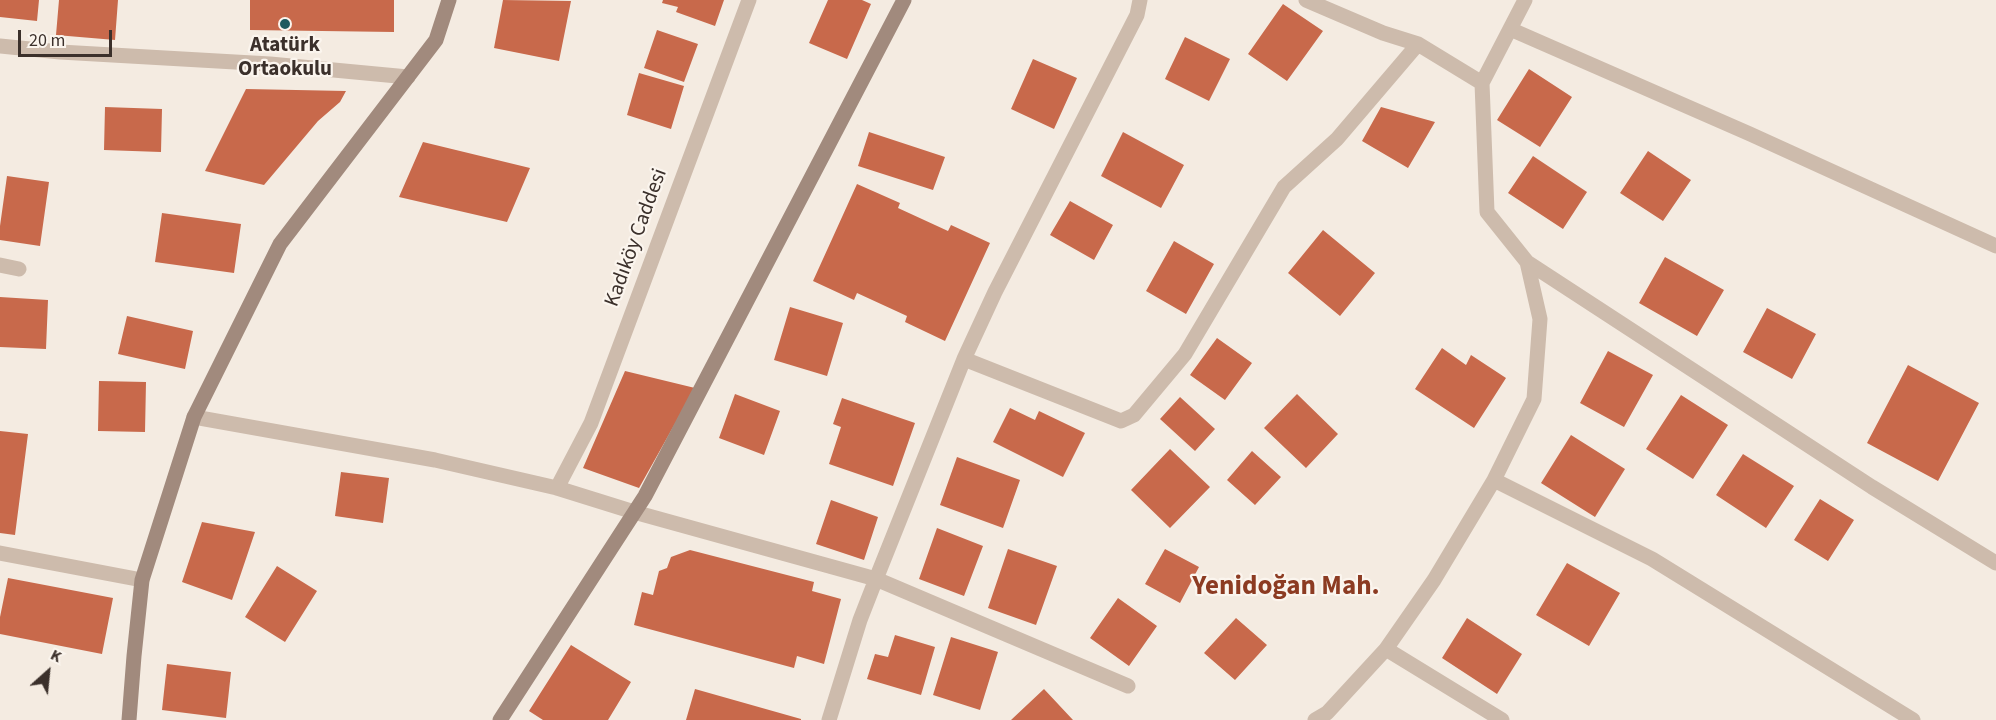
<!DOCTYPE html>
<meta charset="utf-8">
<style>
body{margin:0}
#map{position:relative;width:1996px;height:720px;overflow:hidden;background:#f4ebe1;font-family:"Source Sans 3",sans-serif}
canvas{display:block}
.north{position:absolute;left:18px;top:642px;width:60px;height:60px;-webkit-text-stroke:4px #fbf5ee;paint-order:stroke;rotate:27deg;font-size:16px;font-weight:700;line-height:24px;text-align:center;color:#3b302b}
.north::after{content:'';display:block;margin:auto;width:21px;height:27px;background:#3b302b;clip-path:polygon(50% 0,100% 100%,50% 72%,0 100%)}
.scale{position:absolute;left:18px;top:30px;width:94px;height:27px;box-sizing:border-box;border:3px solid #3b302b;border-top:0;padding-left:8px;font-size:18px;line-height:21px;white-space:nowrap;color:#3b302b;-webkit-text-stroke:4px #fbf5ee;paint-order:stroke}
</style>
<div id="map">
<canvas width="1996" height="720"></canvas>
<div class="north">K</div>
<div class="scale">20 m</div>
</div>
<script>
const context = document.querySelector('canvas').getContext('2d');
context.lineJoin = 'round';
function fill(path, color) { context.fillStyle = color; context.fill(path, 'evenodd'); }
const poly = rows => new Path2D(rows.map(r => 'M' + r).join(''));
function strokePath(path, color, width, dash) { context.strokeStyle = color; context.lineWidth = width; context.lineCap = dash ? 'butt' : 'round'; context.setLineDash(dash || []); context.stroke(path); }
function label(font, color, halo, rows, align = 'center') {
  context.font = font + ' "Source Sans 3",sans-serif'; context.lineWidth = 4.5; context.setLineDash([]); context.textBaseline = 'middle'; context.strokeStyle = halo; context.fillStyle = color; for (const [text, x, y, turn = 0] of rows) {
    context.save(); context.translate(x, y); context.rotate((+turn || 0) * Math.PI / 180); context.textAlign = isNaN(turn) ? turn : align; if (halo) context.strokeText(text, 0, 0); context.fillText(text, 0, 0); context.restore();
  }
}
fill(poly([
 [0,0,39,0,37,21,0,17],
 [59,0,118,0,115,40,56,35],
 [250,0,394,0,394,32,250,30],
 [503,0,571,1,559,61,494,48],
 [663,0,724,0,715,26,676,12,678,7,662,3],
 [828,0,862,0,871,4,847,59,809,43],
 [1283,4,1323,31,1287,81,1248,54],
 [657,30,698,44,684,82,644,68],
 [1185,37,1230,59,1209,101,1165,79],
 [1033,59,1077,78,1054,129,1011,109],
 [1529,69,1572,97,1540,147,1497,120],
 [639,73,684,86,671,129,627,115],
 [246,89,346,91,340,102,318,121,264,185,205,171],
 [105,107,162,109,161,152,104,150],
 [1381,107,1435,122,1408,168,1362,141],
 [869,132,945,157,933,190,858,166],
 [1123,132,1184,165,1161,208,1101,176],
 [423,142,530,168,507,222,399,197],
 [1648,151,1691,180,1663,221,1620,193],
 [1533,156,1587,192,1563,229,1508,193],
 [7,176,49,182,40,246,0,240,0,226],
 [857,184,900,203,898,208,948,231,951,225,990,243,945,341,905,322,907,316,857,293,854,300,813,281],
 [1070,201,1113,225,1094,260,1050,235],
 [162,213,241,224,234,273,155,262],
 [1323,230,1375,273,1340,316,1288,273],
 [1174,241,1214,264,1186,314,1146,291],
 [1665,257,1724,290,1697,336,1639,303],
 [0,297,48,300,46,349,0,347],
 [790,307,843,323,827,376,774,360],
 [1767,308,1816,334,1792,379,1743,352],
 [127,316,193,331,185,369,118,354],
 [1217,338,1252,363,1225,400,1190,375],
 [1442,348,1466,365,1471,355,1506,378,1474,428,1415,389],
 [1608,351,1653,375,1624,427,1580,403],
 [1908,365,1979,403,1938,481,1867,443],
 [625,371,695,388,639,488,583,468],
 [99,381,146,382,145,432,98,431],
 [735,394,780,411,764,455,719,438],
 [1297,394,1338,434,1306,468,1264,428],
 [1681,395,1728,425,1693,479,1646,449],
 [1180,397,1215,429,1195,451,1160,419],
 [842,398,915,423,893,486,829,464,841,427,833,424],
 [1010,408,1035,420,1039,411,1085,433,1063,477,993,442],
 [0,431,28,434,15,535,0,533],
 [1571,435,1625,469,1595,517,1541,483],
 [1170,449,1210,487,1170,528,1131,490],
 [1252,451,1281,477,1255,505,1227,480],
 [1743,454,1794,486,1766,528,1716,495],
 [957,457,1020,480,1003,528,940,505],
 [341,472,389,478,383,523,335,516],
 [1820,499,1854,520,1828,561,1794,540],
 [831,500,878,517,864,560,816,544],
 [202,522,255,532,232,600,182,582],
 [937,528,983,546,964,596,919,579],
 [1008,549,1057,566,1036,625,988,608],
 [1165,549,1199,567,1180,603,1145,584],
 [690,550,814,582,812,591,841,599,824,664,797,656,794,668,634,625,642,592,653,595,659,571,667,568,671,557],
 [1567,563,1620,593,1589,646,1536,615],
 [277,566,317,591,285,642,245,617],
 [8,578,113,598,102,654,0,634,0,617],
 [1118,598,1157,626,1129,666,1090,638],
 [1236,618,1267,645,1235,680,1204,653],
 [1467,618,1522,654,1497,694,1442,658],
 [895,635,935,647,921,695,867,679,875,654,888,657],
 [951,637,998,652,980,710,933,695],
 [571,645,631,682,608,720,543,720,529,711],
 [167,664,231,672,226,718,162,710],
 [695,689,801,719,801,720,686,720],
 [1044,689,1073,720,1011,720]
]), '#c8694b');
strokePath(poly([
 [1306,0,1383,33,1418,44,1482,83],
 [1510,29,1750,134,1996,246],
 [0,46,60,52,270,64,408,77],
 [1527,262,1872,487,1996,563],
 [0,265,19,269],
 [964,359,1121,421,1134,415,1185,354,1284,187,1337,139,1418,44],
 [194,417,435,460,557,488,634,512,876,579,1128,686],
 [1494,480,1652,559,1913,720],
 [557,488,591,423,749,0],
 [0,553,142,580],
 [1386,649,1502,720],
 [829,720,860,620,876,579,964,359,995,292,1137,15,1140,0],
 [1315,720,1327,713,1386,649,1434,580,1494,480,1534,399,1540,319,1527,262,1487,212,1482,83,1525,0]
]), '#cdbbac', 15);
strokePath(poly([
 [129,720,134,656,142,580,194,417,280,244,436,40,449,0],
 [500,720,645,496,904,0]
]), '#a18a7d', 15);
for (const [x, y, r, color] of [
 [285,24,6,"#1f5a5e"]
]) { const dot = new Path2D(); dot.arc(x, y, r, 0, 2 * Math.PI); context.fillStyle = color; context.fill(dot); strokePath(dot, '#fbf5ee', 2); }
label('bold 21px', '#3b302b', '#fbf5ee', [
 ["Atatürk",285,46],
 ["Ortaokulu",285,70]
]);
label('21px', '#3b302b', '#fbf5ee', [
 ["Kadıköy Caddesi",637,238,-70]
]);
label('bold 27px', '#8c3b22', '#fbf5ee', [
 ["Yenidoğan Mah.",1286,588]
]);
</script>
